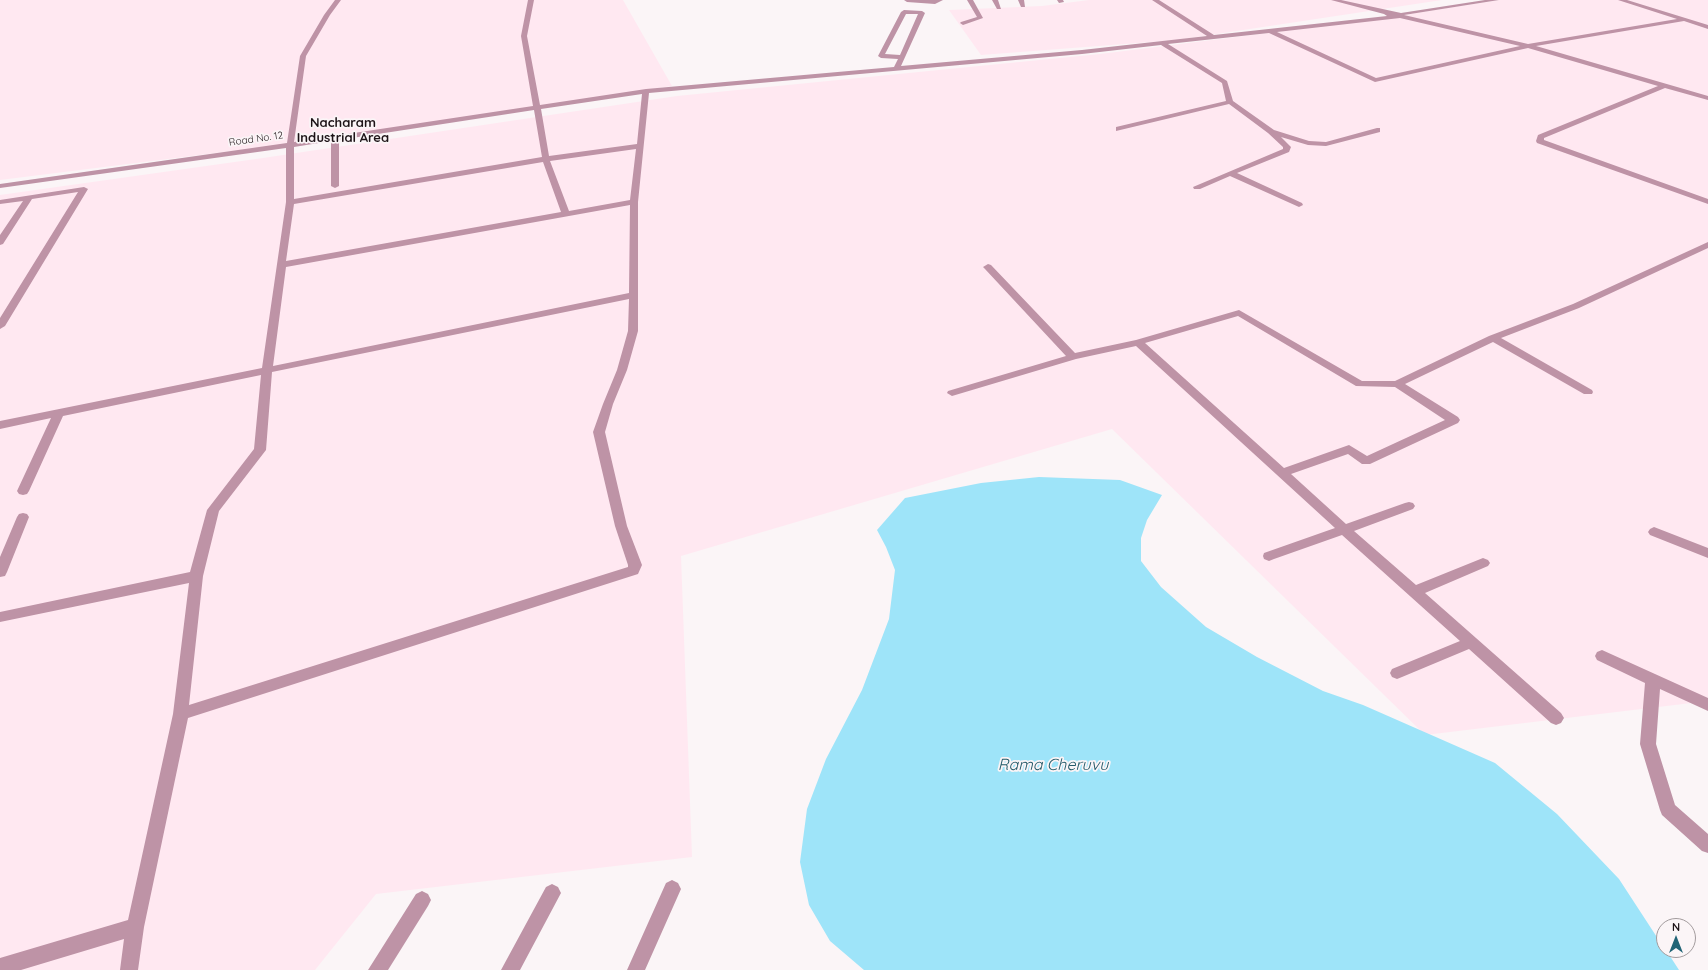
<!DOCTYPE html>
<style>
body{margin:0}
#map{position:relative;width:1708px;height:970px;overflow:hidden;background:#fbf5f7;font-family:Quicksand,sans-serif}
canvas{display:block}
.north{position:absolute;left:1656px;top:918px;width:40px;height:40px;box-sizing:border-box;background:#fbf5f7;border:1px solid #a29b9d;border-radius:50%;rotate:0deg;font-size:11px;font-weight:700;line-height:16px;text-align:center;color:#1d1317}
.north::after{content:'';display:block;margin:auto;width:14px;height:18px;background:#216476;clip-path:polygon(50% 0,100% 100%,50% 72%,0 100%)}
</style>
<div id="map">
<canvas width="1708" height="970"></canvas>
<div class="north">N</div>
</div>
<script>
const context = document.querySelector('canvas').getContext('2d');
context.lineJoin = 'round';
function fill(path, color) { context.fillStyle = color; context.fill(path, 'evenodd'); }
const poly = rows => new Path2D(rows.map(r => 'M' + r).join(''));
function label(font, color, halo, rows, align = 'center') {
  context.font = font + ' Quicksand,sans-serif'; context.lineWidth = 3.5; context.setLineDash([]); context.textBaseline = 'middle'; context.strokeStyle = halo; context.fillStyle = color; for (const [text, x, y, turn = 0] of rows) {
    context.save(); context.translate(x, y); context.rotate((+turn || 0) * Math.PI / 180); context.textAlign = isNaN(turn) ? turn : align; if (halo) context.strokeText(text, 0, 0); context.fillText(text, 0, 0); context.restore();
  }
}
fill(poly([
 [0,0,623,0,672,86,288,144,0,180],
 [1089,0,1442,0,1177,40,981,55,949,10,1042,6],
 [1499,0,1708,0,1708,701,1425,735,1112,429,681,556,692,857,376,894,315,970,0,970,0,195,263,158,677,96,1100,54,1364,21]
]), '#ffe8f1');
fill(poly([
 [1039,477,1120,480,1162,495,1147,520,1141,538,1141,561,1161,587,1206,627,1257,657,1323,691,1363,705,1495,763,1557,814,1619,879,1664,948,1664,950,1666,950,1679,970,864,970,830,941,809,905,800,862,807,809,826,759,862,690,889,619,895,570,886,547,877,530,905,498,981,483]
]), '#9ee4f9');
fill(poly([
 [335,0,341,0,330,15,306,56,294,142,533,106,521,36,528,0,534,0,527,36,540,105,646,89,894,67,898,59,881,58,878,56,901,12,904,10,922,11,925,13,901,66,1082,50,1207,36,1152,0,1159,0,1214,35,1387,16,1384,14,1331,0,1341,0,1401,13,1485,0,1499,0,1404,15,1528,44,1677,19,1618,0,1627,0,1708,25,1708,29,1684,21,1536,46,1708,96,1708,100,1665,88,1544,138,1544,140,1708,199,1708,204,1537,143,1536,141,1538,135,1658,86,1528,48,1375,82,1269,33,1168,44,1227,81,1233,101,1274,130,1309,141,1326,142,1377,128,1380,128,1380,132,1326,146,1308,145,1281,137,1291,147,1289,152,1237,173,1302,203,1303,205,1299,207,1230,176,1200,189,1194,189,1193,187,1283,149,1283,147,1268,133,1229,104,1116,131,1116,127,1226,101,1222,83,1161,45,1082,54,649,93,638,202,638,331,627,370,613,404,605,432,627,526,642,565,638,574,188,718,144,927,138,970,120,970,124,939,21,970,0,970,0,958,128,920,173,714,189,583,0,622,0,612,190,572,207,510,254,449,261,375,63,416,29,491,27,494,23,495,19,494,17,491,51,418,0,429,0,421,262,368,286,202,286,148,0,188,0,184,287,143,300,56,324,15,335,0],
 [906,14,918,14,900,55,885,54,906,14],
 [1400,18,1520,46,1376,78,1277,32,1400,18],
 [642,94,637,144,549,156,541,109,642,94],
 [534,110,542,157,294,199,294,147,331,141,331,186,335,188,339,186,339,140,534,110],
 [636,149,630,200,569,211,550,161,636,149],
 [543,162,561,212,286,261,294,204,543,162],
 [630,205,629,293,273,366,286,267,630,205],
 [629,299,628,331,617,370,603,404,593,432,615,526,628,565,628,567,189,705,203,576,219,511,266,450,272,372,629,299],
 [904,0,943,0,935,4,907,2,904,0],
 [967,0,973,0,983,18,963,25,960,23,961,22,977,17,967,0],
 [992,0,998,0,1001,9,997,9,992,0],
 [1018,0,1024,0,1025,7,1021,7,1018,0],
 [1057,0,1063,0,1064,2,1059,3,1057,0],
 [84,187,88,189,5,326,0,329,0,318,78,192,32,199,3,244,0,245,0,235,23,201,0,204,0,200,84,187],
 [1708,242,1708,248,1579,308,1501,338,1592,390,1593,392,1592,394,1584,394,1493,342,1405,384,1458,417,1460,420,1458,423,1370,464,1362,464,1348,454,1291,474,1346,524,1405,503,1409,502,1413,503,1415,506,1413,509,1354,531,1416,585,1478,560,1483,558,1488,560,1490,563,1488,566,1425,593,1561,713,1564,718,1561,723,1556,725,1551,723,1469,649,1402,677,1397,679,1392,677,1390,673,1392,669,1460,641,1342,535,1274,559,1269,561,1264,559,1263,556,1264,553,1335,528,1136,346,1076,359,952,396,947,393,948,391,1066,356,985,269,983,267,988,264,991,265,1075,353,1136,340,1239,310,1362,381,1395,381,1489,336,1573,304,1708,242],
 [1238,316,1356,386,1395,387,1445,420,1367,456,1349,445,1284,468,1145,343,1238,316],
 [23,513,27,514,29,517,7,572,5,576,0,577,0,557,17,517,19,514,23,513],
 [1654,527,1708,548,1708,558,1650,535,1648,532,1650,529,1654,527],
 [1602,650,1708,698,1708,711,1660,689,1656,744,1675,805,1708,834,1708,853,1702,851,1662,815,1660,810,1640,744,1645,683,1597,660,1595,656,1597,652,1602,650],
 [672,880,678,883,681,889,645,970,627,970,666,883,672,880],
 [552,884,558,887,561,893,520,970,501,970,546,887,552,884],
 [422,891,428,894,431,900,428,906,388,970,368,970,416,894,422,891]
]), '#be93a6');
label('10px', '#1d1317', '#fbf5f7', [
 ["Road No. 12",256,139,-8]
]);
label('bold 13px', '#1d1317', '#fbf5f7', [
 ["Nacharam",343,123],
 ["Industrial Area",343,138]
]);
label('italic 16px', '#245b6a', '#fbf5f7', [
 ["Rama Cheruvu",1053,765]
]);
</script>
